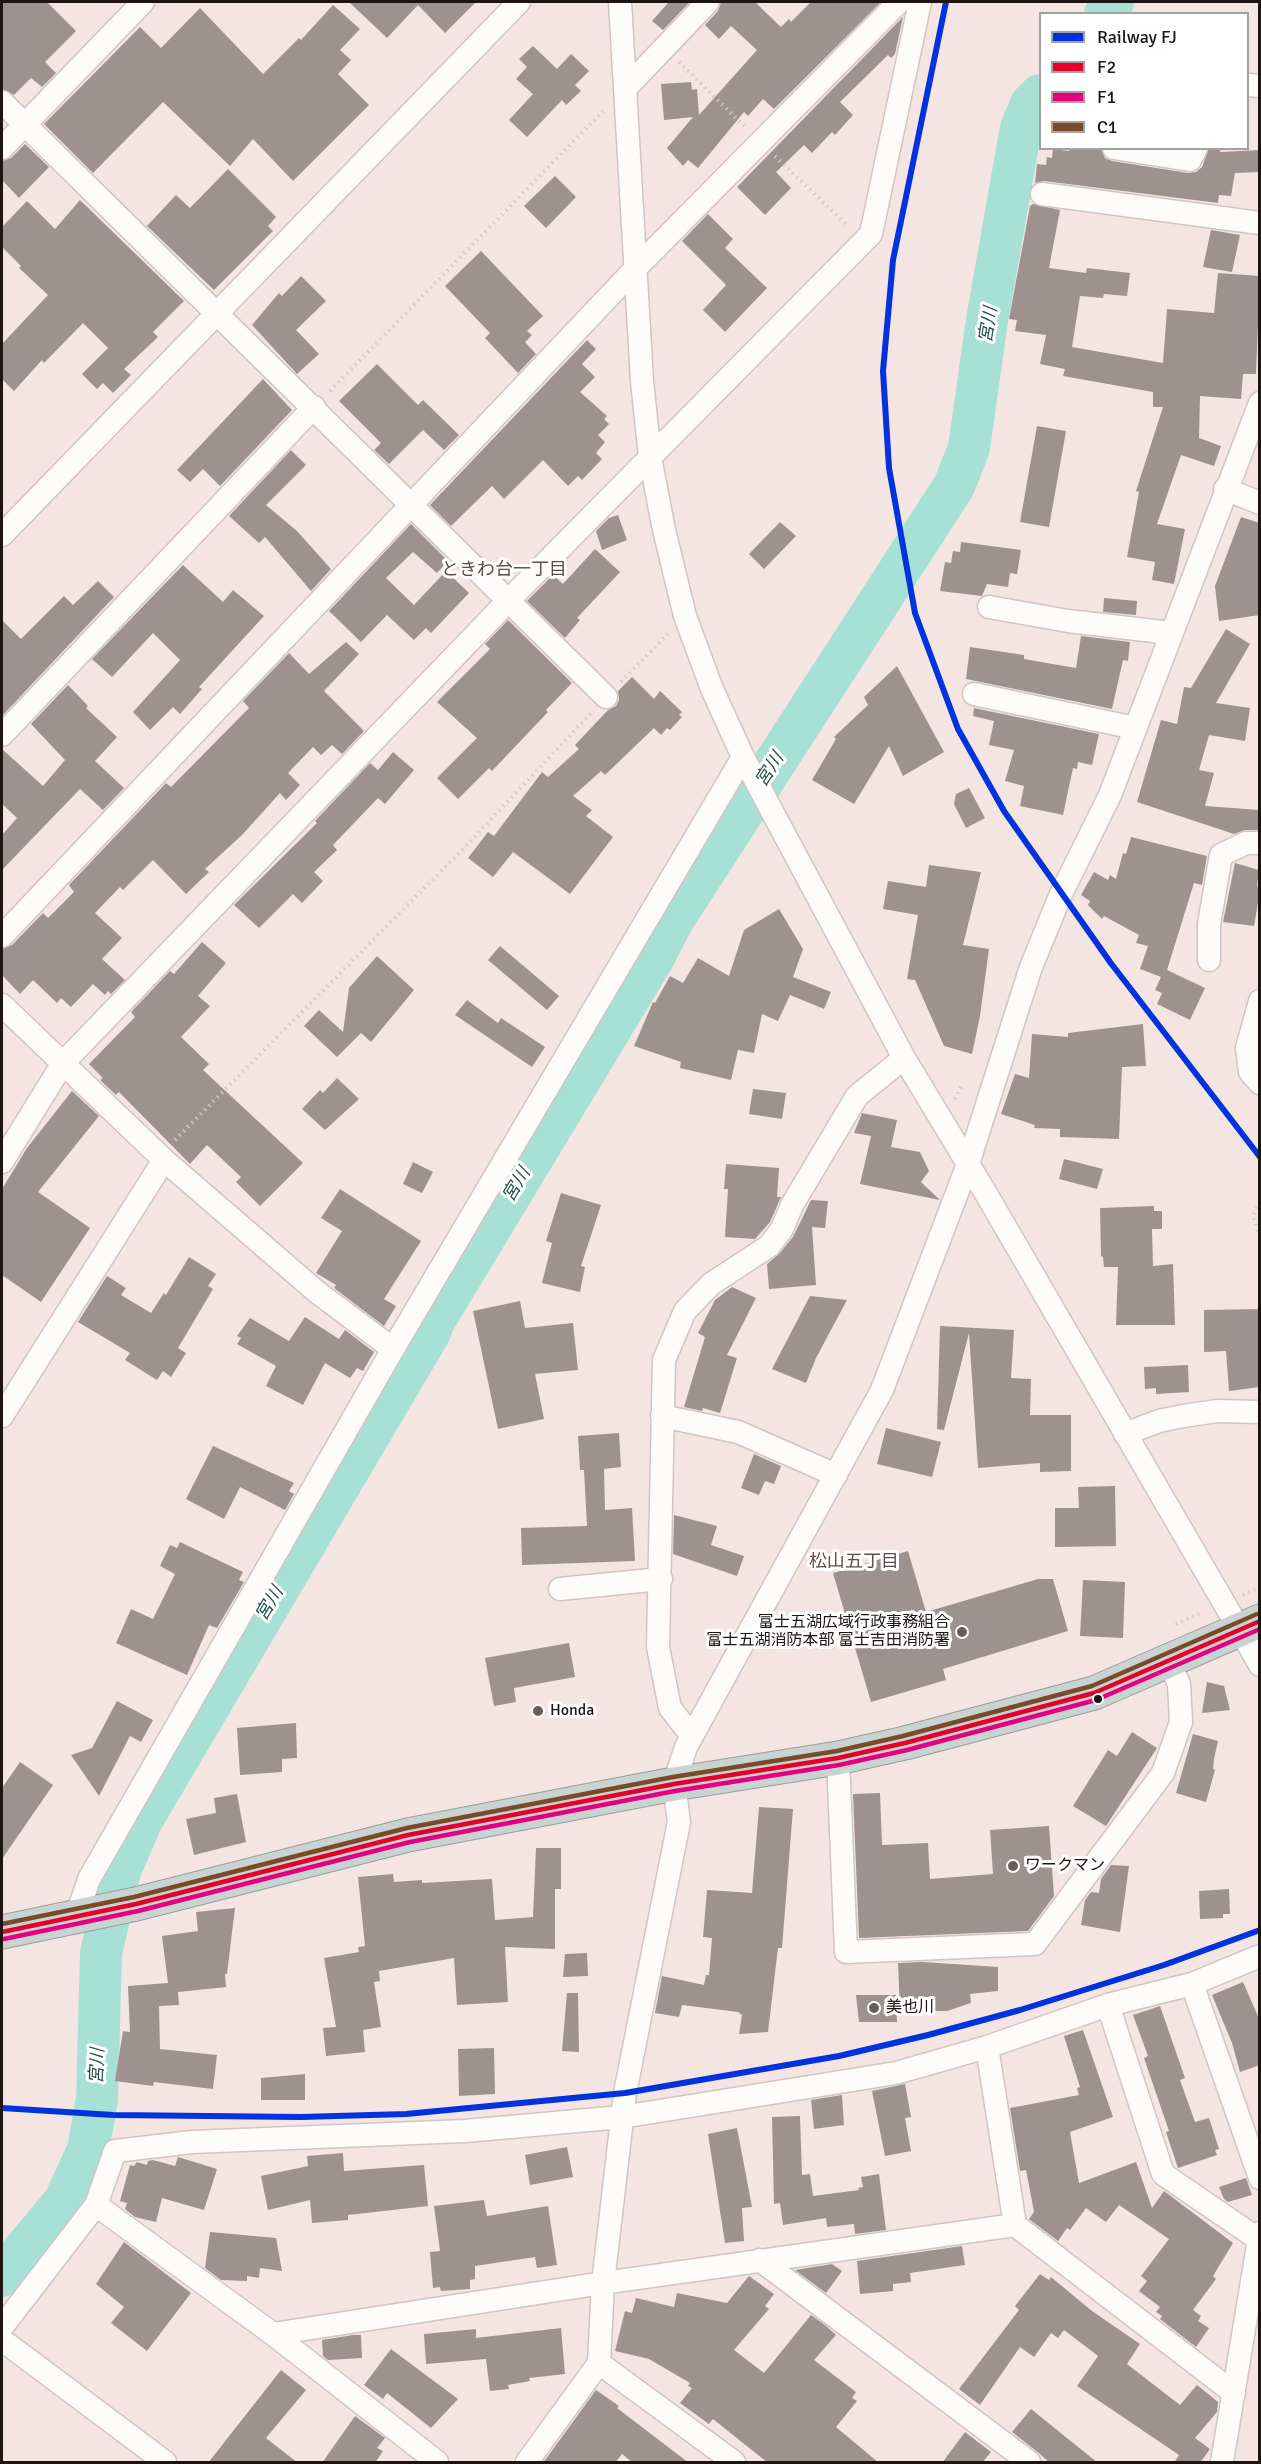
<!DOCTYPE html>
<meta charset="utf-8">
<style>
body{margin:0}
#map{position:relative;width:1261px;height:2464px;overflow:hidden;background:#f5e5e2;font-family:Signika,sans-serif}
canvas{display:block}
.frame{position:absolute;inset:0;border:3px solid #1e1413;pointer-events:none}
.legend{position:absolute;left:1039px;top:12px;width:210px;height:138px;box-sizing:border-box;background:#fff;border:2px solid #a5a1a1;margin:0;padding:8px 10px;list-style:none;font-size:18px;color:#1e1413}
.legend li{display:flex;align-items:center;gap:12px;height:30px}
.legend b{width:30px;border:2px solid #a5a1a1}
</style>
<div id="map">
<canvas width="1261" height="2464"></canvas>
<div class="frame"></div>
<ul class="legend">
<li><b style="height:8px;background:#03d"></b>Railway FJ</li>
<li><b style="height:8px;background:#e4002b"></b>F2</li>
<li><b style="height:8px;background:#e5007d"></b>F1</li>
<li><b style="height:8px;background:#7a4b2a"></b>C1</li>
</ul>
</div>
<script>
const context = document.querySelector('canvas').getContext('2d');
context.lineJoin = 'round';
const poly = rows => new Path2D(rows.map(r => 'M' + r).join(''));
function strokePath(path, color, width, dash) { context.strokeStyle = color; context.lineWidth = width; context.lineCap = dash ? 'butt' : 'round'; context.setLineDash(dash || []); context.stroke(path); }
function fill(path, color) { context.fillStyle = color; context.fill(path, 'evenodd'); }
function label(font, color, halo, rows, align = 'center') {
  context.font = font + ' Signika,"Noto Sans JP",sans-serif'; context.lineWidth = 6; context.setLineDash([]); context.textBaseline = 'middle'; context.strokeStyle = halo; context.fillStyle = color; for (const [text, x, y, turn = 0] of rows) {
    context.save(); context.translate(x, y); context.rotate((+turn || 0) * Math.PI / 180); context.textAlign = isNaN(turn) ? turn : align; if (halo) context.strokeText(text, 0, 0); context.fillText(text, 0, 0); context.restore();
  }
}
strokePath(poly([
 [1105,14,1113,2],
 [2,2276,64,2202,88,2150,97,2099,101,1953,120,1871,142,1820,430,1332,433,1323,653,959,673,920,954,486,969,448,987,320,1021,128,1031,104,1040,95]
]), '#a7e1d6', 42);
fill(poly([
 [2,2,47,2,76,31,45,62,56,73,42,87,31,78,14,95,2,89],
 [349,2,476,2,445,33,418,5,387,38],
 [669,2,690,2,663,30,652,21],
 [721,2,755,2,781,27,789,19,791,22,811,2,881,2,774,109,763,99,748,116,744,112,698,168,688,160,683,166,667,148,693,117,664,120,661,84,691,82,692,90,697,89,699,115,757,50,731,26,719,39,705,25,718,11],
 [333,5,360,29,340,50,351,60,338,74,369,105,293,181,253,139,230,166,163,102,93,173,44,124,140,27,161,48,200,8,263,74,299,38,301,40],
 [903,17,895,54,891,58,888,55,840,102,853,115,835,135,832,132,812,153,804,145,776,172,791,188,765,215,737,187],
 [533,46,557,69,571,54,589,71,575,85,581,91,566,105,562,100,527,137,509,120,533,94,516,79,527,67,519,59],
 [25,144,49,167,19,198,2,180,2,161,11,158],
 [1069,148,1101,148,1105,158,1112,161,1188,173,1196,172,1202,167,1209,148,1221,148,1220,152,1260,150,1260,172,1235,173,1231,196,1219,195,1218,203,1044,181,1035,183,1037,164,1046,165,1047,157,1052,158,1053,149,1069,151],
 [228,169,276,217,268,226,273,231,214,290,147,226,176,195,190,208],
 [555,176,576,197,546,228,524,206],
 [80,200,184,301,153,332,158,337,124,369,131,375,113,393,103,383,97,389,82,374,108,348,83,323,44,363,42,360,14,391,2,379,2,344,48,295,19,268,21,266,2,247,2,227,27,201,55,229],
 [1033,204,1060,210,1049,268,1086,273,1087,268,1130,273,1127,296,1104,294,1103,298,1080,296,1072,347,1163,363,1167,309,1214,313,1218,273,1260,276,1256,374,1243,374,1241,399,1200,396,1199,438,1221,446,1214,466,1181,455,1157,524,1185,529,1174,584,1152,580,1155,562,1127,557,1139,492,1136,491,1163,407,1153,407,1153,392,1063,376,1065,369,1040,364,1046,335,1015,331,1017,320,1009,319,1030,206],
 [708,214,733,239,725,248,767,288,725,332,703,310,726,285,682,241],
 [1211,230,1240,235,1232,272,1203,267],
 [481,251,543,316,527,331,532,335,525,342,536,354,518,373,485,338,490,333,445,286],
 [301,276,326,301,296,330,319,354,297,374,252,325,279,293,282,296],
 [587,340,596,349,582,364,595,377,580,392,607,416,604,419,609,424,598,435,605,442,596,453,602,459,582,480,578,476,568,486,543,460,504,499,492,486,451,526,430,505],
 [377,364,418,405,423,400,459,435,444,450,423,430,389,464,374,450,381,443,339,401],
 [263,379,292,410,220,486,203,469,190,482,177,470],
 [1037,426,1066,431,1049,527,1020,522],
 [291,450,306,465,266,505,297,531,331,569,311,591,265,537,259,543,229,516],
 [618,515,627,540,602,550,596,531,609,518],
 [1241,517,1260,523,1260,615,1219,621,1215,586],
 [780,522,796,536,764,569,749,554],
 [411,524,448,561,437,573,413,552,386,578,414,605,446,571,469,593,431,633,426,628,414,640,387,615,361,642,329,611],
 [961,542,1021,550,1017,574,1010,573,1008,587,987,584,982,596,940,591,945,562,951,563,953,551,960,552],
 [595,549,620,572,577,618,580,620,565,638,527,601,553,575,563,584],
 [183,565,223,602,233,590,264,616,199,687,202,689,180,714,173,707,150,730,133,712,180,660,153,633,112,677,92,659],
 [98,581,114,597,2,716,2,620,21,639,64,596,73,605],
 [1104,598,1137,601,1136,615,1103,612],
 [508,620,572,683,546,710,548,712,492,771,489,768,458,799,437,778,477,738,437,702,490,649,485,644],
 [1226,629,1250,644,1216,703,1250,708,1245,741,1209,735,1199,770,1214,773,1205,806,1260,810,1260,830,1245,830,1234,834,1137,802,1161,720,1177,724,1184,687,1191,688],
 [1081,636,1130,642,1128,661,1123,660,1112,709,966,679,970,647,1024,655,1024,659,1076,668],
 [346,642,359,654,324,691,364,731,342,754,332,745,321,755,313,747,288,773,300,785,286,800,280,793,242,835,205,869,209,872,186,894,153,860,123,890,120,887,95,913,122,938,102,959,125,980,111,994,108,991,105,995,93,984,71,1007,61,998,57,1003,33,980,20,994,2,975,2,949,12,945,43,913,48,918,74,892,69,885,166,783,171,787,249,708,243,701,289,653,309,674],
 [897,666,944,752,903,776,889,746,854,804,812,780,836,739,834,737,868,705,864,697],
 [632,677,654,699,660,691,682,712,679,715,682,717,670,730,667,728,661,735,654,728,605,775,601,771,573,796,592,810,586,816,613,837,570,894,513,852,493,877,468,858,488,832,494,836,542,772,548,777,579,749,575,745,608,710,616,706,619,700,618,691],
 [68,685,88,706,86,708,117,737,95,761,124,788,103,810,80,789,2,870,2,835,17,818,2,804,2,749,43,786,65,760,31,724],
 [974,708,1099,734,1092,765,1078,762,1077,769,1073,768,1063,815,1020,806,1024,786,1005,781,1014,750,989,745,994,721,973,716],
 [393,752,414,770,385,804,378,798,333,845,337,850,314,872,323,881,302,903,293,894,259,928,234,905,317,823,315,821,370,763,378,770],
 [969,788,985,818,966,828,954,804,956,794],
 [1131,837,1207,856,1202,885,1194,883,1167,970,1205,988,1190,1020,1157,1004,1162,993,1155,990,1161,977,1140,969,1148,946,1136,943,1139,935,1104,916,1102,919,1088,905,1090,901,1081,895,1094,872,1108,880,1110,875,1116,879,1123,853,1126,854],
 [1235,863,1259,870,1257,886,1260,891,1254,926,1223,922],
 [929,865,981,872,963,945,989,949,980,1016,972,1054,944,1046,915,980,907,979,918,915,883,909,888,881,926,887],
 [779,909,803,949,793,977,831,992,824,1009,790,995,778,1021,762,1014,754,1053,738,1050,731,1080,680,1068,681,1062,634,1046,653,1002,655,1003,670,976,683,983,698,958,729,976,744,930],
 [202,942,226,963,198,996,210,1006,181,1037,209,1064,203,1070,303,1163,260,1206,236,1182,241,1177,207,1145,190,1164,119,1092,116,1095,100,1080,103,1078,89,1064,135,1017,131,1012,170,971,174,974],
 [500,946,559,996,547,1010,488,960],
 [377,956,414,990,371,1042,361,1033,337,1057,304,1026,319,1010,343,1032,349,988],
 [467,1000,498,1023,501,1018,545,1047,532,1067,455,1015],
 [1143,1024,1146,1066,1122,1067,1119,1139,1060,1137,1060,1129,1034,1128,1035,1125,1001,1114,1015,1074,1029,1078,1032,1034,1068,1037,1068,1033],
 [337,1078,359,1099,325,1130,302,1109,320,1090,323,1093],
 [753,1089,786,1093,782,1119,749,1114],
 [72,1091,99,1116,38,1192,90,1228,41,1302,2,1275,2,1189,27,1148],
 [862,1113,897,1120,891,1147,920,1152,929,1171,921,1182,940,1200,860,1184,871,1136,854,1133],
 [1064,1159,1103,1169,1097,1189,1059,1179],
 [413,1162,433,1172,422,1193,403,1184],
 [726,1164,779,1168,777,1197,781,1197,770,1222,755,1239,725,1237,728,1189,724,1189],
 [340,1189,421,1241,384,1299,396,1306,384,1326,334,1288,336,1285,316,1273,342,1231,321,1218],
 [561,1193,601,1205,581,1266,585,1267,580,1292,542,1283,552,1243,546,1241],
 [811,1200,828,1201,825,1228,812,1227,816,1285,769,1289,767,1264,779,1254,793,1237],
 [1154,1206,1154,1211,1162,1211,1162,1229,1152,1229,1153,1266,1173,1264,1175,1325,1116,1325,1118,1267,1104,1267,1103,1257,1101,1256,1100,1208],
 [189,1257,216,1274,208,1286,213,1289,178,1348,186,1353,171,1377,163,1371,157,1380,125,1360,130,1353,78,1322,107,1276,126,1288,121,1295,151,1313,164,1293,166,1295],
 [732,1287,756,1298,727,1355,737,1358,720,1413,703,1408,702,1411,684,1407,705,1337,698,1333,715,1300],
 [810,1296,847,1300,816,1358,806,1383,772,1369],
 [520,1301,525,1328,573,1323,578,1370,535,1374,544,1419,498,1429,473,1311],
 [1260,1309,1260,1387,1229,1391,1226,1351,1204,1352,1204,1310],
 [305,1317,339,1339,345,1330,374,1352,363,1371,357,1368,350,1378,325,1363,303,1405,266,1386,276,1366,237,1344,241,1338,237,1336,250,1318,289,1341],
 [940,1326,1014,1330,1011,1378,1031,1379,1030,1415,1071,1415,1071,1471,1040,1472,1040,1463,978,1468,969,1333,944,1430,937,1429],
 [1188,1365,1189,1392,1156,1394,1156,1388,1145,1389,1144,1367],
 [886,1428,941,1442,932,1477,877,1464],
 [619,1433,621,1467,604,1469,605,1510,632,1508,635,1561,522,1565,521,1528,587,1526,584,1470,580,1470,578,1436],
 [213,1446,294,1483,289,1491,294,1494,285,1510,240,1487,224,1519,186,1499],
 [754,1454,781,1466,774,1484,765,1481,759,1495,741,1488],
 [1115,1486,1116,1546,1055,1547,1055,1508,1079,1508,1078,1487],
 [674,1515,717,1526,711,1545,744,1556,737,1576,673,1554],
 [180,1542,243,1572,239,1580,244,1582,217,1628,209,1625,187,1675,116,1643,131,1609,153,1619,175,1574,160,1566,170,1545,177,1548],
 [908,1551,926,1612,1038,1579,1053,1579,1068,1631,943,1669,946,1680,871,1702,833,1573],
 [1083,1580,1125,1582,1123,1638,1080,1636],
 [569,1643,575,1677,514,1688,516,1702,494,1706,485,1658],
 [1207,1682,1224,1686,1230,1710,1202,1713],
 [117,1701,153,1720,141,1742,130,1736,99,1796,71,1755,92,1748],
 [296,1723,297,1758,282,1759,282,1772,240,1775,237,1728],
 [1132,1732,1157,1748,1106,1826,1073,1806,1108,1750,1117,1756],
 [1193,1734,1218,1741,1214,1759,1213,1769,1215,1770,1206,1802,1176,1793],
 [20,1762,53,1785,2,1859,2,1788],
 [880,1793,882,1845,928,1843,930,1879,993,1874,990,1830,1049,1826,1054,1896,1028,1931,859,1938,853,1794],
 [237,1794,246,1842,194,1855,186,1819,216,1813,214,1798],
 [759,1807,793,1809,782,1948,778,1948,768,2032,739,2034,742,2015,738,2012,682,2005,679,2017,655,2013,662,1976,704,1985,706,1975,709,1975,712,1938,703,1937,707,1890,752,1893],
 [536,1848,561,1848,561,1889,555,1889,555,1949,505,1947,508,2002,457,2005,454,1958,379,1971,380,1981,374,1982,381,2027,363,2030,365,2052,326,2056,323,2028,336,2027,324,1958,359,1952,358,1947,365,1946,358,1877,393,1874,394,1882,422,1880,422,1883,492,1879,495,1920,533,1917],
 [1111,1865,1129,1866,1120,1932,1081,1925,1085,1900,1091,1892,1099,1893,1101,1879],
 [1229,1889,1230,1914,1223,1914,1223,1918,1200,1919,1199,1891],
 [235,1908,227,1974,225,1974,226,1987,178,1992,179,2005,159,2006,160,2049,217,2055,213,2089,154,2082,153,2086,115,2081,123,2031,130,2032,128,1986,168,1983,162,1936,198,1931,196,1912],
 [587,1953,588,1976,563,1977,565,1954],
 [923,1962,998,1967,998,1991,970,1994,971,2003,947,2011,900,2011,898,1963],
 [1243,1982,1260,2021,1260,2065,1240,2072,1232,2043,1212,1995],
 [567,1993,578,1993,579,2052,562,2051],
 [856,1995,896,1995,897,2022,859,2022],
 [1160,2006,1185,2078,1180,2080,1195,2122,1209,2118,1219,2149,1215,2150,1217,2155,1178,2168,1166,2132,1169,2131,1144,2058,1148,2056,1133,2015],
 [1083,2030,1113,2117,1070,2132,1079,2183,1136,2162,1152,2208,1164,2191,1233,2243,1213,2276,1216,2279,1193,2310,1201,2316,1198,2321,1209,2328,1196,2347,1160,2319,1162,2316,1156,2312,1160,2307,1139,2291,1147,2281,1141,2276,1169,2239,1119,2205,1106,2222,1086,2208,1070,2230,1067,2228,1058,2241,1029,2219,1034,2212,1026,2170,1020,2171,1010,2108,1079,2095,1077,2088,1080,2087,1064,2036],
 [494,2048,495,2094,459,2096,458,2049],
 [305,2074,305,2100,261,2100,261,2078],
 [905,2084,911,2117,905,2118,911,2151,885,2156,872,2091],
 [842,2095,844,2125,814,2129,811,2100],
 [800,2116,802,2175,810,2174,813,2196,859,2190,858,2188,863,2187,861,2177,879,2174,886,2230,855,2234,854,2224,827,2227,826,2218,783,2225,780,2203,774,2204,772,2117],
 [737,2128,752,2207,742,2208,744,2241,725,2243,708,2134],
 [567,2147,573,2177,530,2185,525,2155],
 [343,2153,344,2171,424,2165,428,2206,348,2215,348,2220,312,2223,310,2200,268,2210,261,2176,308,2166,307,2156],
 [178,2157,217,2169,204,2210,162,2198,156,2222,135,2217,125,2209,127,2203,120,2201,130,2165,134,2166,137,2162,147,2165,148,2161,153,2160,175,2166],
 [1246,2178,1252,2195,1228,2202,1224,2199,1219,2187],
 [484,2200,487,2216,548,2206,557,2265,537,2268,535,2257,475,2266,475,2279,470,2280,470,2289,441,2291,440,2287,433,2288,430,2252,440,2251,434,2206],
 [210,2232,276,2238,282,2271,260,2268,259,2278,247,2276,247,2281,221,2280,205,2268],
 [124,2242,191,2293,147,2351,111,2323,124,2307,96,2284],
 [962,2246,965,2265,910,2273,911,2282,893,2284,893,2291,860,2294,857,2261],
 [832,2264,842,2271,826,2293,795,2270],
 [1040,2274,1049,2280,1051,2277,1092,2311,1140,2344,1127,2364,1180,2405,1197,2385,1218,2402,1217,2412,1195,2438,1210,2449,1200,2463,1174,2463,1179,2455,1077,2386,1098,2356,1064,2330,1058,2338,1051,2333,1034,2357,1020,2347,980,2405,959,2389,1019,2310,1015,2306],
 [749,2276,774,2294,765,2306,769,2309,734,2350,764,2373,811,2315,825,2325,836,2335,814,2360,856,2392,852,2398,857,2401,836,2427,879,2463,768,2463,713,2419,709,2424,680,2403,692,2388,688,2386,690,2383,649,2359,615,2351,625,2311,632,2313,636,2298,674,2307,677,2293,727,2303],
 [561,2328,565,2374,529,2378,530,2381,508,2385,509,2389,490,2391,486,2359,426,2364,424,2334,476,2329,476,2338],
 [353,2335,361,2335,362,2358,328,2360,323,2356,322,2340],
 [391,2349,458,2399,431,2428,387,2393,383,2399,364,2385],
 [281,2370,306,2390,266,2438,298,2463,208,2463],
 [596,2390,619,2406,617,2408,689,2463,633,2463,622,2454,615,2463,543,2463],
 [1031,2409,1098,2463,1050,2463,1040,2454,1012,2432],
 [355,2416,385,2438,377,2448,383,2451,375,2463,322,2463],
 [965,2432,991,2452,982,2463,942,2463]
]), '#9e9290');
const minor = poly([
 [620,2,642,381,650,457,664,530,685,616,712,689,743,757,904,1058,988,1197,1260,1665],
 [1248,85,1260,86],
 [625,89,708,2],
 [2,102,606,697],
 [2,148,143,2],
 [1114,148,1190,160,1196,148],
 [1042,194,1260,223],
 [1225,489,1260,503],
 [2,535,519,2],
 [989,607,1068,621,1171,633],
 [974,694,1135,728],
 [2,735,314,407],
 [2,936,635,269,899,2],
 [1209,960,1209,924,1221,855,1246,843,1260,843],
 [1260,1001,1247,1048,1250,1072,1260,1083],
 [2,1005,164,1160,317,1292,393,1349],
 [2,1162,63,1063,507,602,871,234,920,2],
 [2,1416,164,1160],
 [662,1416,738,1432,836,1475],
 [1125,1434,1159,1421,1183,1416,1217,1411,1260,1412],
 [560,1589,661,1579],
 [692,1736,670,1708,658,1647,664,1360,685,1311,711,1284,769,1246,782,1229,792,1205,857,1096,904,1058],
 [838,1758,846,1952,1035,1944,1163,1773,1181,1722,1179,1684,1168,1660],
 [76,1918,89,1879,393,1349,743,757],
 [1192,1984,1260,2178],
 [1108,2005,1163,2174,1258,2239],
 [987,2047,1015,2225],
 [96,2205,273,2334,437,2462],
 [760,2260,1029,2462],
 [2,2327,96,2205,115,2151,192,2142,465,2131,622,2117,896,2073,987,2047,1108,2005,1192,1984,1260,1956],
 [273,2334,603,2283,1015,2225,1234,2393],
 [2,2340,165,2462],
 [599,2363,734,2462],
 [527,2462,599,2363,603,2283,625,2093,679,1822,674,1784,686,1747,882,1390,968,1164,1031,967,1061,894,1110,795,1260,403],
 [1222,2462,1260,2233]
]);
const highway = poly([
 [2,1932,136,1904,408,1835,674,1784,838,1758,905,1743,1094,1693,1260,1621]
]);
strokePath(minor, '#d1c4c2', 25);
strokePath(highway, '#979e9a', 35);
strokePath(poly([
 [679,62,744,126],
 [775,156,848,226],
 [330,391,603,111],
 [621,682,668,634],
 [955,1099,961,1087],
 [175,1140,467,845,591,713],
 [1260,1202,1253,1216,1260,1237],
 [1243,1595,1258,1588],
 [1176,1624,1203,1612]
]), '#cfc9c9', 4, [1.5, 4.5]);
strokePath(minor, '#fefbfb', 22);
strokePath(highway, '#c9d4d2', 33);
strokePath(poly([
 [2,1932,136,1904,408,1835,674,1784,838,1758,905,1743,1094,1693,1260,1621]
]), '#e4002b', 4.5);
strokePath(poly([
 [4,1939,138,1911,410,1842,675,1791,839,1765,907,1750,1096,1700,1260,1629]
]), '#e5007d', 4.5);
strokePath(poly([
 [2,1924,134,1897,407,1828,673,1777,837,1751,903,1736,1092,1686,1257,1614]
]), '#7a4b2a', 4.5);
strokePath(poly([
 [946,2,893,260,883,371,889,468,915,613,958,729,1004,811,1110,962,1260,1157],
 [2,2108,113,2115,301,2117,406,2114,625,2093,839,2056,928,2035,1020,2010,1164,1965,1260,1930]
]), '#03d', 6);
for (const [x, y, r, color] of [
 [962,1632,6,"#695d5b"],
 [1098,1699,5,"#1e1413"],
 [538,1711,6,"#695d5b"],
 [1013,1866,6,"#695d5b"],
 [874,2008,6,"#695d5b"]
]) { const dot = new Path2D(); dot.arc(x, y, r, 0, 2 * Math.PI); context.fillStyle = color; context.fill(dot); strokePath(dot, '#fff', 2); }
label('16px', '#1e1413', '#fff', [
 ["富士五湖広域行政事務組合",950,1623,"right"],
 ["富士五湖消防本部 富士吉田消防署",950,1641,"right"],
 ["Honda",550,1711],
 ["ワークマン",1025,1866],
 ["美也川",886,2008]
], 'left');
label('italic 18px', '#254f48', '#fff', [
 ["宮川",989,325,-81],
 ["宮川",770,770,-57],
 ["宮川",517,1185,-59],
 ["宮川",270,1604,-59],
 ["宮川",98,2066,-88]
]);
label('18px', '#624a46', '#fff', [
 ["ときわ台一丁目",504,570],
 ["松山五丁目",854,1562]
]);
</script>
